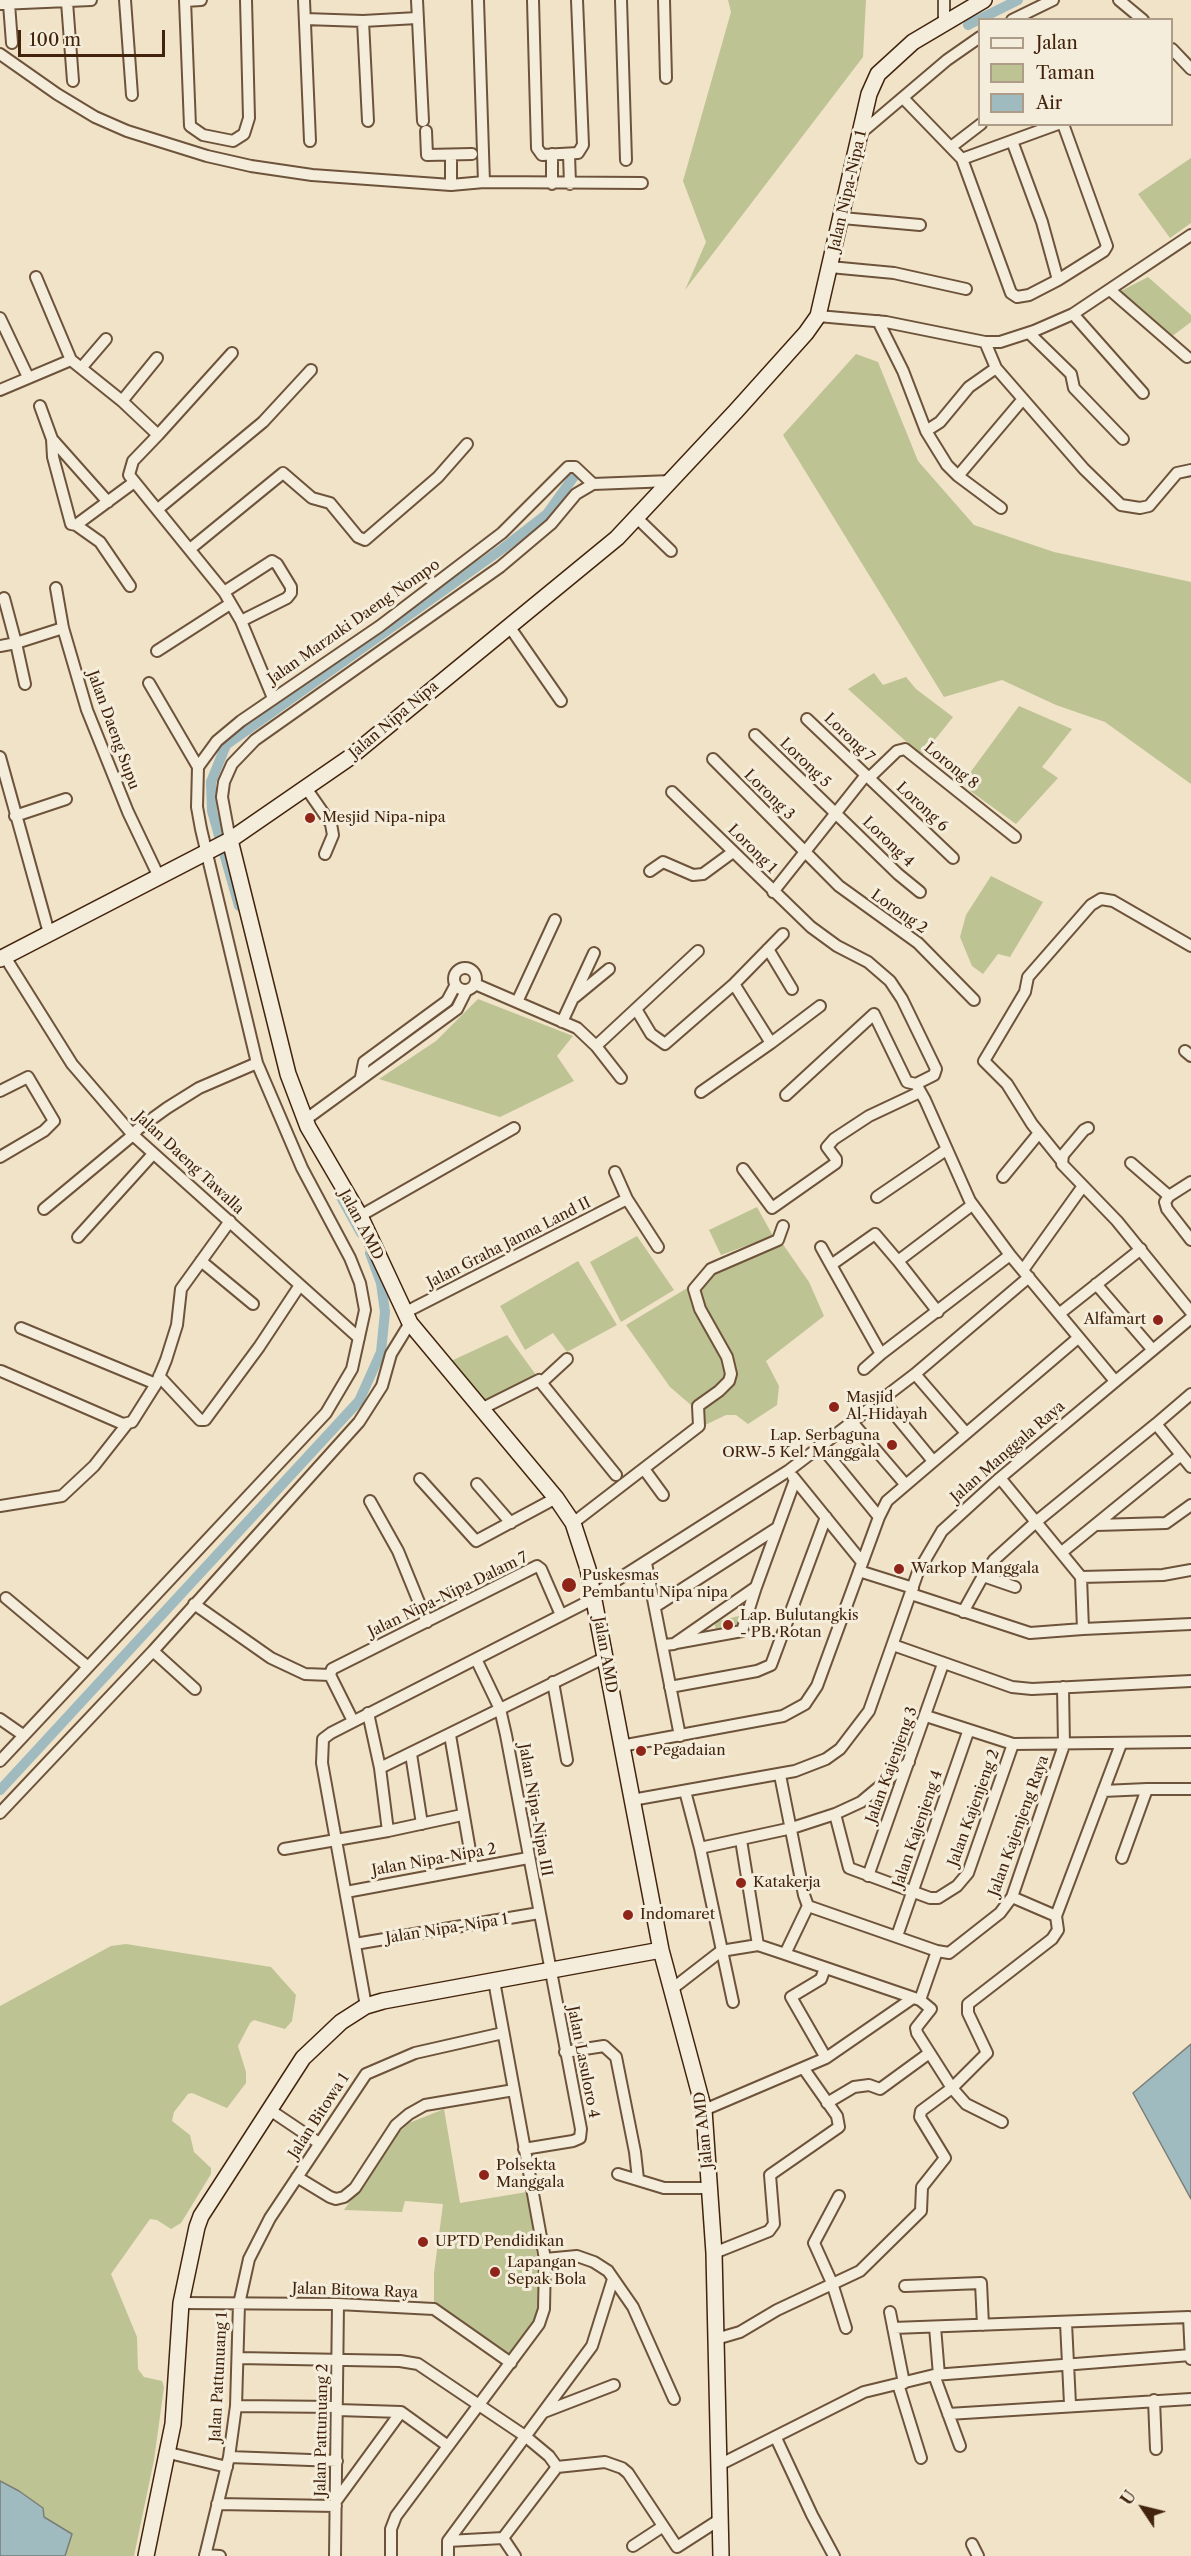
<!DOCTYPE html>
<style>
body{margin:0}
#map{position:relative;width:1191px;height:2556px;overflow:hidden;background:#f0e3c8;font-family:"Libre Caslon Text",serif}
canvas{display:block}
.legend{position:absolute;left:978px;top:18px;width:195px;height:108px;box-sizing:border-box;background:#f5eddb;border:2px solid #ad9c88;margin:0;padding:8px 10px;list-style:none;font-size:18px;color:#42230c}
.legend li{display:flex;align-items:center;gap:12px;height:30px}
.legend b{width:30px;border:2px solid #ad9c88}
.north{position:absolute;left:1113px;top:2478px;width:60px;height:60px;-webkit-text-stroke:4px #f5eddb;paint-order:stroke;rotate:305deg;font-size:16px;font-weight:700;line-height:24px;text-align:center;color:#42230c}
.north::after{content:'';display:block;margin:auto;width:21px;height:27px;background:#42230c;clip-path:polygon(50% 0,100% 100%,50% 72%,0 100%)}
.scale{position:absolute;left:18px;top:30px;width:147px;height:27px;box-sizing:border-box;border:3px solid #42230c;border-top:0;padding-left:8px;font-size:18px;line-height:21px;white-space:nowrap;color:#42230c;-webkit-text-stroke:4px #f5eddb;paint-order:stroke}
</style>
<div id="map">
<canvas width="1191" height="2556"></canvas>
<ul class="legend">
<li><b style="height:8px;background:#f5eddb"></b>Jalan</li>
<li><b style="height:16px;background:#bec393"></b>Taman</li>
<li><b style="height:16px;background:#9fbbc0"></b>Air</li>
</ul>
<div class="north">U</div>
<div class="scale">100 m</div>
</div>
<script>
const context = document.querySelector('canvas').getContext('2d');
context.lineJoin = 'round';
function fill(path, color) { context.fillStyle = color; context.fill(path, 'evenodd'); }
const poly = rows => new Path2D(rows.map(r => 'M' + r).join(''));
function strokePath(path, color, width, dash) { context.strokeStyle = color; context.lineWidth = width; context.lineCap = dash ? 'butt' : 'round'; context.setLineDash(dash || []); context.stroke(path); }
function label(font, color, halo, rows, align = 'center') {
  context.font = font + ' "Libre Caslon Text",serif'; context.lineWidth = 6; context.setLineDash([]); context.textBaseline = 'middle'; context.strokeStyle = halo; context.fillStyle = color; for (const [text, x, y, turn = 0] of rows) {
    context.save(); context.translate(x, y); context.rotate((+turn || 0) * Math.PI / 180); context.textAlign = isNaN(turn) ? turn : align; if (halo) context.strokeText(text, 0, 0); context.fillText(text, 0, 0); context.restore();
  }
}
fill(poly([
 [728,0,866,0,863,57,685,290,706,242,683,181,731,12],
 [1191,158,1191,223,1170,238,1138,194],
 [1148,277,1191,315,1191,322,1167,340,1119,292],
 [856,354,878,362,918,461,974,525,1054,552,1191,582,1191,784,1105,722,1056,705,1002,680,944,697,783,435],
 [874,673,883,685,906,677,916,689,953,717,922,756,848,689],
 [1019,706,1072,729,1042,767,1058,778,1016,824,966,788,964,781],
 [991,876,1043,902,1010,957,998,954,983,974,972,966,960,937,966,915],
 [478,999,573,1036,557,1056,574,1081,500,1117,379,1079,436,1041],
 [757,1207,773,1236,721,1255,709,1230],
 [637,1236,674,1290,621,1322,590,1262],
 [780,1240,809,1282,824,1316,766,1361,779,1386,777,1405,748,1424,736,1415,726,1415,703,1426,691,1405,670,1387,626,1325,717,1270],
 [578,1261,617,1325,567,1352,553,1333,525,1350,500,1306],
 [507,1335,536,1375,483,1402,451,1361],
 [739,1616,742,1627,717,1633,714,1622],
 [126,1944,271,1967,296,1995,292,2021,285,2029,254,2020,250,2023,238,2046,246,2072,246,2083,227,2108,192,2093,188,2094,174,2112,172,2121,190,2135,194,2152,211,2168,211,2174,181,2223,171,2229,157,2220,150,2219,111,2274,137,2337,138,2369,144,2377,162,2381,164,2387,154,2460,134,2556,65,2556,71,2534,43,2517,43,2508,19,2491,0,2481,0,2006,111,1946],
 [444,2109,460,2203,527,2192,541,2282,537,2319,509,2357,434,2304,434,2273,443,2204,405,2201,402,2212,344,2210,397,2134,409,2123]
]), '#bec393');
const water = poly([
 [1191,2044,1191,2199,1133,2093,1191,2044],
 [0,2481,19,2491,43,2508,44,2517,72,2534,65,2556,0,2556,0,2481]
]);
fill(water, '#9fbbc0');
strokePath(water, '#7a7e78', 1.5);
strokePath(poly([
 [968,25,1018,0],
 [239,906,212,811,211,782,226,745,502,549,547,514,575,475],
 [341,1197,361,1233],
 [0,1790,359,1401,381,1352,385,1312,381,1283,370,1253]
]), '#9fbbc0', 10);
const street = poly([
 [125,0,132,95],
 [185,0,190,126,203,135,233,141,244,134,249,118,246,0],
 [304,0,310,141],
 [417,0,423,121],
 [478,0,484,182],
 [533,0,537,148,542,155,578,153,583,145,577,0],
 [621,0,626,160],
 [664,0,666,78],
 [1119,0,1143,20],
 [185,1,201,0],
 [67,2,73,81],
 [0,4,91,0],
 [9,4,12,43],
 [305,19,363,21,417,18],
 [1012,20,1053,0],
 [363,21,368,121],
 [944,23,944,0],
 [1172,49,1191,69],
 [0,54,57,94,95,117,127,131,207,156,251,166,312,175,451,185,484,182,642,183],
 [904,99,962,159,1011,293,1017,297,1029,295,1058,280],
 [426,131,427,155,472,154],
 [861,133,947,60,980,37],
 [1012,141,1042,222,1058,280,1104,251,1107,246,1063,124],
 [951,147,981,124],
 [569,154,570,184],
 [962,159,1058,124],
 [552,184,552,154],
 [451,185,451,155],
 [842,218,920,225],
 [830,267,894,273,966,289],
 [36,277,71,360],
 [1110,290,1187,357],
 [1073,314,1143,393],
 [818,316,886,322,985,342,1000,342,1034,331,1073,314,1191,235],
 [0,318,28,377],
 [878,321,903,371,926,431,947,465,958,476],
 [1029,333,1071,374,1074,388,1123,439],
 [985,342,996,368],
 [157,358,122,401,158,435,133,461,129,475,224,592,241,621,273,698],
 [82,367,106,339],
 [0,390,71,360,122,401],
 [40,406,52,439,53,457,71,524,76,525,133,483],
 [926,431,940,422,969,387,996,368,1084,469,1121,505,1140,508,1149,506,1177,473,1191,470],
 [158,435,232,353],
 [52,439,108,502],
 [1001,508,958,476,1023,399],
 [158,509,263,422,311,370],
 [637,518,671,551],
 [76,525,100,542,130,586],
 [190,549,283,473,312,498,330,503,358,537,365,540,438,477,467,444],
 [56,588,63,628,87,710,128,812,159,877],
 [224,592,272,561,277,564,291,587,291,593,287,598,241,621],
 [509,626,561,701],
 [0,646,16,643,4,598],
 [157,651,230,604],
 [149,683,198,767],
 [25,684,16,643,63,628],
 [807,719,953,858],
 [755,735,898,874,920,892],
 [0,757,49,933],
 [713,759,839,886,918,943,974,1000],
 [869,778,897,751,905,749,1015,837],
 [306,788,331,824,333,835,325,854],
 [672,792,811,927,837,946,868,962,890,981,902,999,936,1069,934,1075,916,1084],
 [15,816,66,799],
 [230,840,222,797,224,782,232,764,255,740,500,567,551,524,576,494,593,484,671,481],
 [650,871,663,862,693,875,703,874,733,852],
 [773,892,866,775],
 [768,949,792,989],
 [5,957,72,1064,133,1135,359,1338],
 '454 979a11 11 0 1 1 22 0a11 11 0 1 1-22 0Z',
 [475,984,577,1028,596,1046,621,1078],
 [734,984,771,1043,820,1006],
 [575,997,609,969],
 [517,1002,555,920],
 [636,1009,651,1034,665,1044,734,984,783,934],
 [562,1022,594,953],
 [596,1046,698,951],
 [1185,1051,1191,1056],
 [361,1077,364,1062,447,1001,455,986],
 [0,1091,28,1077,54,1121,44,1131,0,1157],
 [701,1092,771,1043],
 [786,1095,874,1014,907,1082,916,1084,925,1100,970,1201,1010,1255,1115,1381],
 [305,1120,457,1009,466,991],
 [1088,1128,1084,1130,1063,1155,1062,1164,1117,1221,1191,1312],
 [1061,1160,1032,1124,1007,1084,984,1061,1025,992,1028,977,1091,905,1101,899,1113,901,1191,946],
 [1131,1163,1169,1196],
 [743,1169,772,1208,836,1163,836,1159,827,1147,834,1139,869,1116,920,1092],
 [615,1172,627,1199],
 [1003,1177,1039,1133],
 [1191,1182,1169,1196,1165,1202,1167,1209,1191,1240],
 [877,1197,946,1150],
 [44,1209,133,1135,138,1129,167,1108,199,1088,257,1063],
 [360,1216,514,1128],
 [78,1237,153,1154],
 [821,1247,831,1265,875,1234,898,1261,968,1208],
 [201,1261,253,1304],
 [898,1261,938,1312],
 [831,1265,881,1354,1010,1255],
 [1023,1270,1083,1186],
 [1096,1284,1152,1349],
 [404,1313,627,1199,658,1247],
 [1059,1314,1141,1249],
 [21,1328,156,1384],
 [864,1369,881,1354],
 [1,1371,123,1424,132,1422,156,1384,166,1360,177,1325,181,1289,230,1221],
 [915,1374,966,1433],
 [159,1376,200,1420,205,1420,259,1347,300,1285],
 [542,1382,567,1359],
 [882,1399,933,1461],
 [483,1408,539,1380,616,1475],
 [852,1422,905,1484],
 [1156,1424,1191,1394],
 [820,1445,879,1517],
 [644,1469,663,1495],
 [793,1477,862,1562],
 [420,1479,476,1541,556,1498],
 [477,1484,511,1523],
 [370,1501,398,1551,427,1622],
 [0,1506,62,1496,94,1466,127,1424],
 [573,1523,699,1426,698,1406,719,1391,729,1381,731,1374,727,1357,700,1309,694,1289,711,1269,778,1240,783,1226],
 [1096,1525,1166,1523,1191,1505],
 [1062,1552,1181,1455],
 [646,1563,680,1736],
 [859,1571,913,1588],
 [983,1576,994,1560,1037,1521,1156,1424,1191,1467],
 [1081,1577,1163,1575,1191,1570],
 [595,1594,788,1471,915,1374,1029,1277],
 [911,1594,1030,1633,1083,1629,1081,1577,1000,1478],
 [6,1598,87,1666],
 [194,1604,271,1658,305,1674,330,1675],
 [656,1606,777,1528],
 [963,1612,983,1576,1015,1587],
 [1083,1629,1191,1624],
 [676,1643,742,1631,756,1587],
 [664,1645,674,1644,756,1587,795,1480],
 [893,1645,1012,1687,1032,1689,1191,1681],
 [153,1651,195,1689],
 [476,1659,500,1709,506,1735,581,2129,580,2138,573,2141,524,2149],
 [330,1675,332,1669,537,1566,541,1569,561,1615],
 [330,1675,353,1721],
 [553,1682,567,1760],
 [670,1687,757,1671,771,1665,826,1517],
 [926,1716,1013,1744,1191,1742],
 [0,1719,23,1735],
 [450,1735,473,1868],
 [621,1746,783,1716,805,1704,817,1686,879,1517,887,1501,1078,1338],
 [411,1754,422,1824],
 [0,1761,326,1413,352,1369,365,1310,360,1283,350,1258,302,1168,257,1063,201,829,197,807,198,767,217,741,241,721,380,626,502,533,568,467,575,467,593,484],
 [380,1768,604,1658],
 [780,1775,804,1895,808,1906,937,1951,949,1953,1000,1913,1012,1897,1064,1745,1063,1687],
 [1147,1789,1191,1789],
 [685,1791,700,1848],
 [1103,1791,1147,1789,1122,1858],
 [632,1800,795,1771,826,1759,840,1749,869,1711,918,1572,942,1531,1000,1478,1191,1318],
 [0,1813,153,1651,359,1422,382,1386,391,1354,410,1323],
 [835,1814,849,1868,930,1898,938,1898,957,1886,968,1873,1013,1744],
 [388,1831,462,1815],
 [741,1840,758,1945],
 [284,1849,388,1831,380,1768,368,1713],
 [868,1876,943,1664],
 [346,1892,528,1858],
 [1012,1897,1056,1916,1121,1744],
 [897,1936,968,1732],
 [355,1944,539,1913],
 [785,1954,920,2000,937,1951],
 [825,1968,821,1979,791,1997,826,2058],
 [672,1989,721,1951,758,1945,785,1954,808,1906],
 [920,2000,931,2009,916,2028,917,2033,952,2088,987,2053,968,2013,968,2004,1052,1939,1058,1930,1056,1916],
 [733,2002,700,1848,792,1828,835,1814,861,1802,909,1762],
 [366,2006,322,1763,323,1739,331,1733,595,1598],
 [565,2052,604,2046,616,2057,635,2152,638,2179],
 [827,2103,854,2087,869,2085,880,2089,928,2054],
 [270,2110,319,2143],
 [704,2110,826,2058,913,1998],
 [618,2174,664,2188,709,2188],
 [297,2177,330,2197,336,2199,344,2197,355,2188,396,2125,409,2114,425,2105,514,2090],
 [839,2196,814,2243,832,2283,846,2328],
 [714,2253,769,2231,774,2224,770,2175,839,2127,837,2116,804,2069],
 [545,2259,577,2256,594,2262,608,2271,633,2307,674,2399],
 [905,2286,981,2283,983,2325],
 [181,2303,338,2304,434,2309,511,2363],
 [890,2312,904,2383],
 [1066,2323,1070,2404],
 [935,2327,939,2375],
 [893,2328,1189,2317,1191,2359],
 [716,2339,740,2332,777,2310,860,2271,921,2211,922,2187,945,2158,920,2117,921,2111,952,2088,966,2104,1002,2122],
 [238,2358,400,2361,418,2364,525,2436,549,2456,557,2467],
 [934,2375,960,2446],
 [898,2384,921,2458],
 [1154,2400,1156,2449],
 [236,2406,337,2407],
 [338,2410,401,2412],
 [544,2412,614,2385],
 [948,2414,1191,2399],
 [776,2438,812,2515,834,2556],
 [169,2453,227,2467],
 [229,2457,337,2461],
 [721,2464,864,2392,934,2375,1191,2355],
 [557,2467,605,2462,622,2468,628,2473,677,2547,719,2520],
 [336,2501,401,2412,448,2446],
 [217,2504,336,2506],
 [503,2538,515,2556],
 [448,2541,503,2538,557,2467],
 [972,2544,978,2556],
 [633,2546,662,2527],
 [205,2555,220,2556],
 [205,2556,229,2457,236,2406,239,2304,249,2259,270,2218,366,2074,415,2053,503,2033],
 [335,2556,338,2304],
 [391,2556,391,2529,396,2516,539,2324,544,2309,545,2259,494,1981],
 [448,2556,448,2541,592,2346,613,2279]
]);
const secondary = poly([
 [230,840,288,1074,308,1127,360,1216,410,1323,556,1498,573,1523,588,1569,661,1950,704,2110,714,2253,721,2556],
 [0,959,230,840,349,758,617,538,736,411,806,333,818,316,869,94,878,74,913,42,984,0],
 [146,2556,173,2424,181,2303,197,2227,201,2216,303,2058,341,2022,366,2006,383,2001,661,1950]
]);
strokePath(street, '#6e533b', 14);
strokePath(secondary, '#42230c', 18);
strokePath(street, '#f5eddb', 10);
strokePath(secondary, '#f5eddb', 15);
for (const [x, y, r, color] of [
 [310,818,6,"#8f2418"],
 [1158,1320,6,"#8f2418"],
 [834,1407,6,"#8f2418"],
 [892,1445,6,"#8f2418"],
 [899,1569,6,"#8f2418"],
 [569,1585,8,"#8f2418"],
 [728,1625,6,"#8f2418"],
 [641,1751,6,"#8f2418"],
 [741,1883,6,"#8f2418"],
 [628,1915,6,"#8f2418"],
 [484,2175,6,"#8f2418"],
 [423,2242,6,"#8f2418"],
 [495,2272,6,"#8f2418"]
]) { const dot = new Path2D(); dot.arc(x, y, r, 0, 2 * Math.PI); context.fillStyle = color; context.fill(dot); strokePath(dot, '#f5eddb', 2); }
label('15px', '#42230c', '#f5eddb', [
 ["Jalan Nipa-Nipa 1",848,191,-77],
 ["Jalan Marzuki Daeng Nompo",354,622,-35],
 ["Jalan Nipa Nipa",394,720,-40],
 ["Jalan Daeng Supu",113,730,70],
 ["Lorong 7",849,738,44],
 ["Lorong 5",805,763,44],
 ["Lorong 8",951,766,39],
 ["Lorong 3",769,795,45],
 ["Lorong 6",922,807,43],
 ["Lorong 4",888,842,44],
 ["Lorong 1",752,849,45],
 ["Lorong 2",899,912,35],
 ["Jalan Daeng Tawalla",189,1163,43],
 ["Jalan AMD",361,1225,62],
 ["Jalan Graha Janna Land II",509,1243,-27],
 ["Jalan Manggala Raya",1008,1452,-41],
 ["Jalan Nipa-Nipa Dalam 7",448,1595,-26],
 ["Jalan AMD",605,1655,80],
 ["Jalan Kajenjeng 3",892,1765,-70],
 ["Jalan Kajenjeng 2",974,1808,-70],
 ["Jalan Nipa-Nipa III",535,1810,80],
 ["Jalan Kajenjeng Raya",1019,1826,-70],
 ["Jalan Kajenjeng 4",918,1829,-71],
 ["Jalan Nipa-Nipa 2",434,1860,-10],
 ["Jalan Nipa-Nipa 1",447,1929,-9],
 ["Jalan Lasuloro 4",583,2062,79],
 ["Jalan Bitowa 1",319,2116,-57],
 ["Jalan AMD",704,2130,-96],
 ["Jalan Bitowa Raya",355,2291,2],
 ["Jalan Pattunuang 1",219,2377,-87],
 ["Jalan Pattunuang 2",322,2430,-89]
]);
label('15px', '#42230c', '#f5eddb', [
 ["Mesjid Nipa-nipa",322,818],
 ["Alfamart",1146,1320,"right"],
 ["Masjid",846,1398],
 ["Al-Hidayah",846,1415],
 ["Lap. Serbaguna",880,1436,"right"],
 ["ORW-5 Kel. Manggala",880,1453,"right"],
 ["Warkop Manggala",911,1569],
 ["Puskesmas",582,1576],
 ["Pembantu Nipa nipa",582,1593],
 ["Lap. Bulutangkis",740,1616],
 ["- PB. Rotan",740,1633],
 ["Pegadaian",653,1751],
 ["Katakerja",753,1883],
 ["Indomaret",640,1915],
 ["Polsekta",496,2166],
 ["Manggala",496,2183],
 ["UPTD Pendidikan",435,2242],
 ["Lapangan",507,2263],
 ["Sepak Bola",507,2280]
], 'left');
</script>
